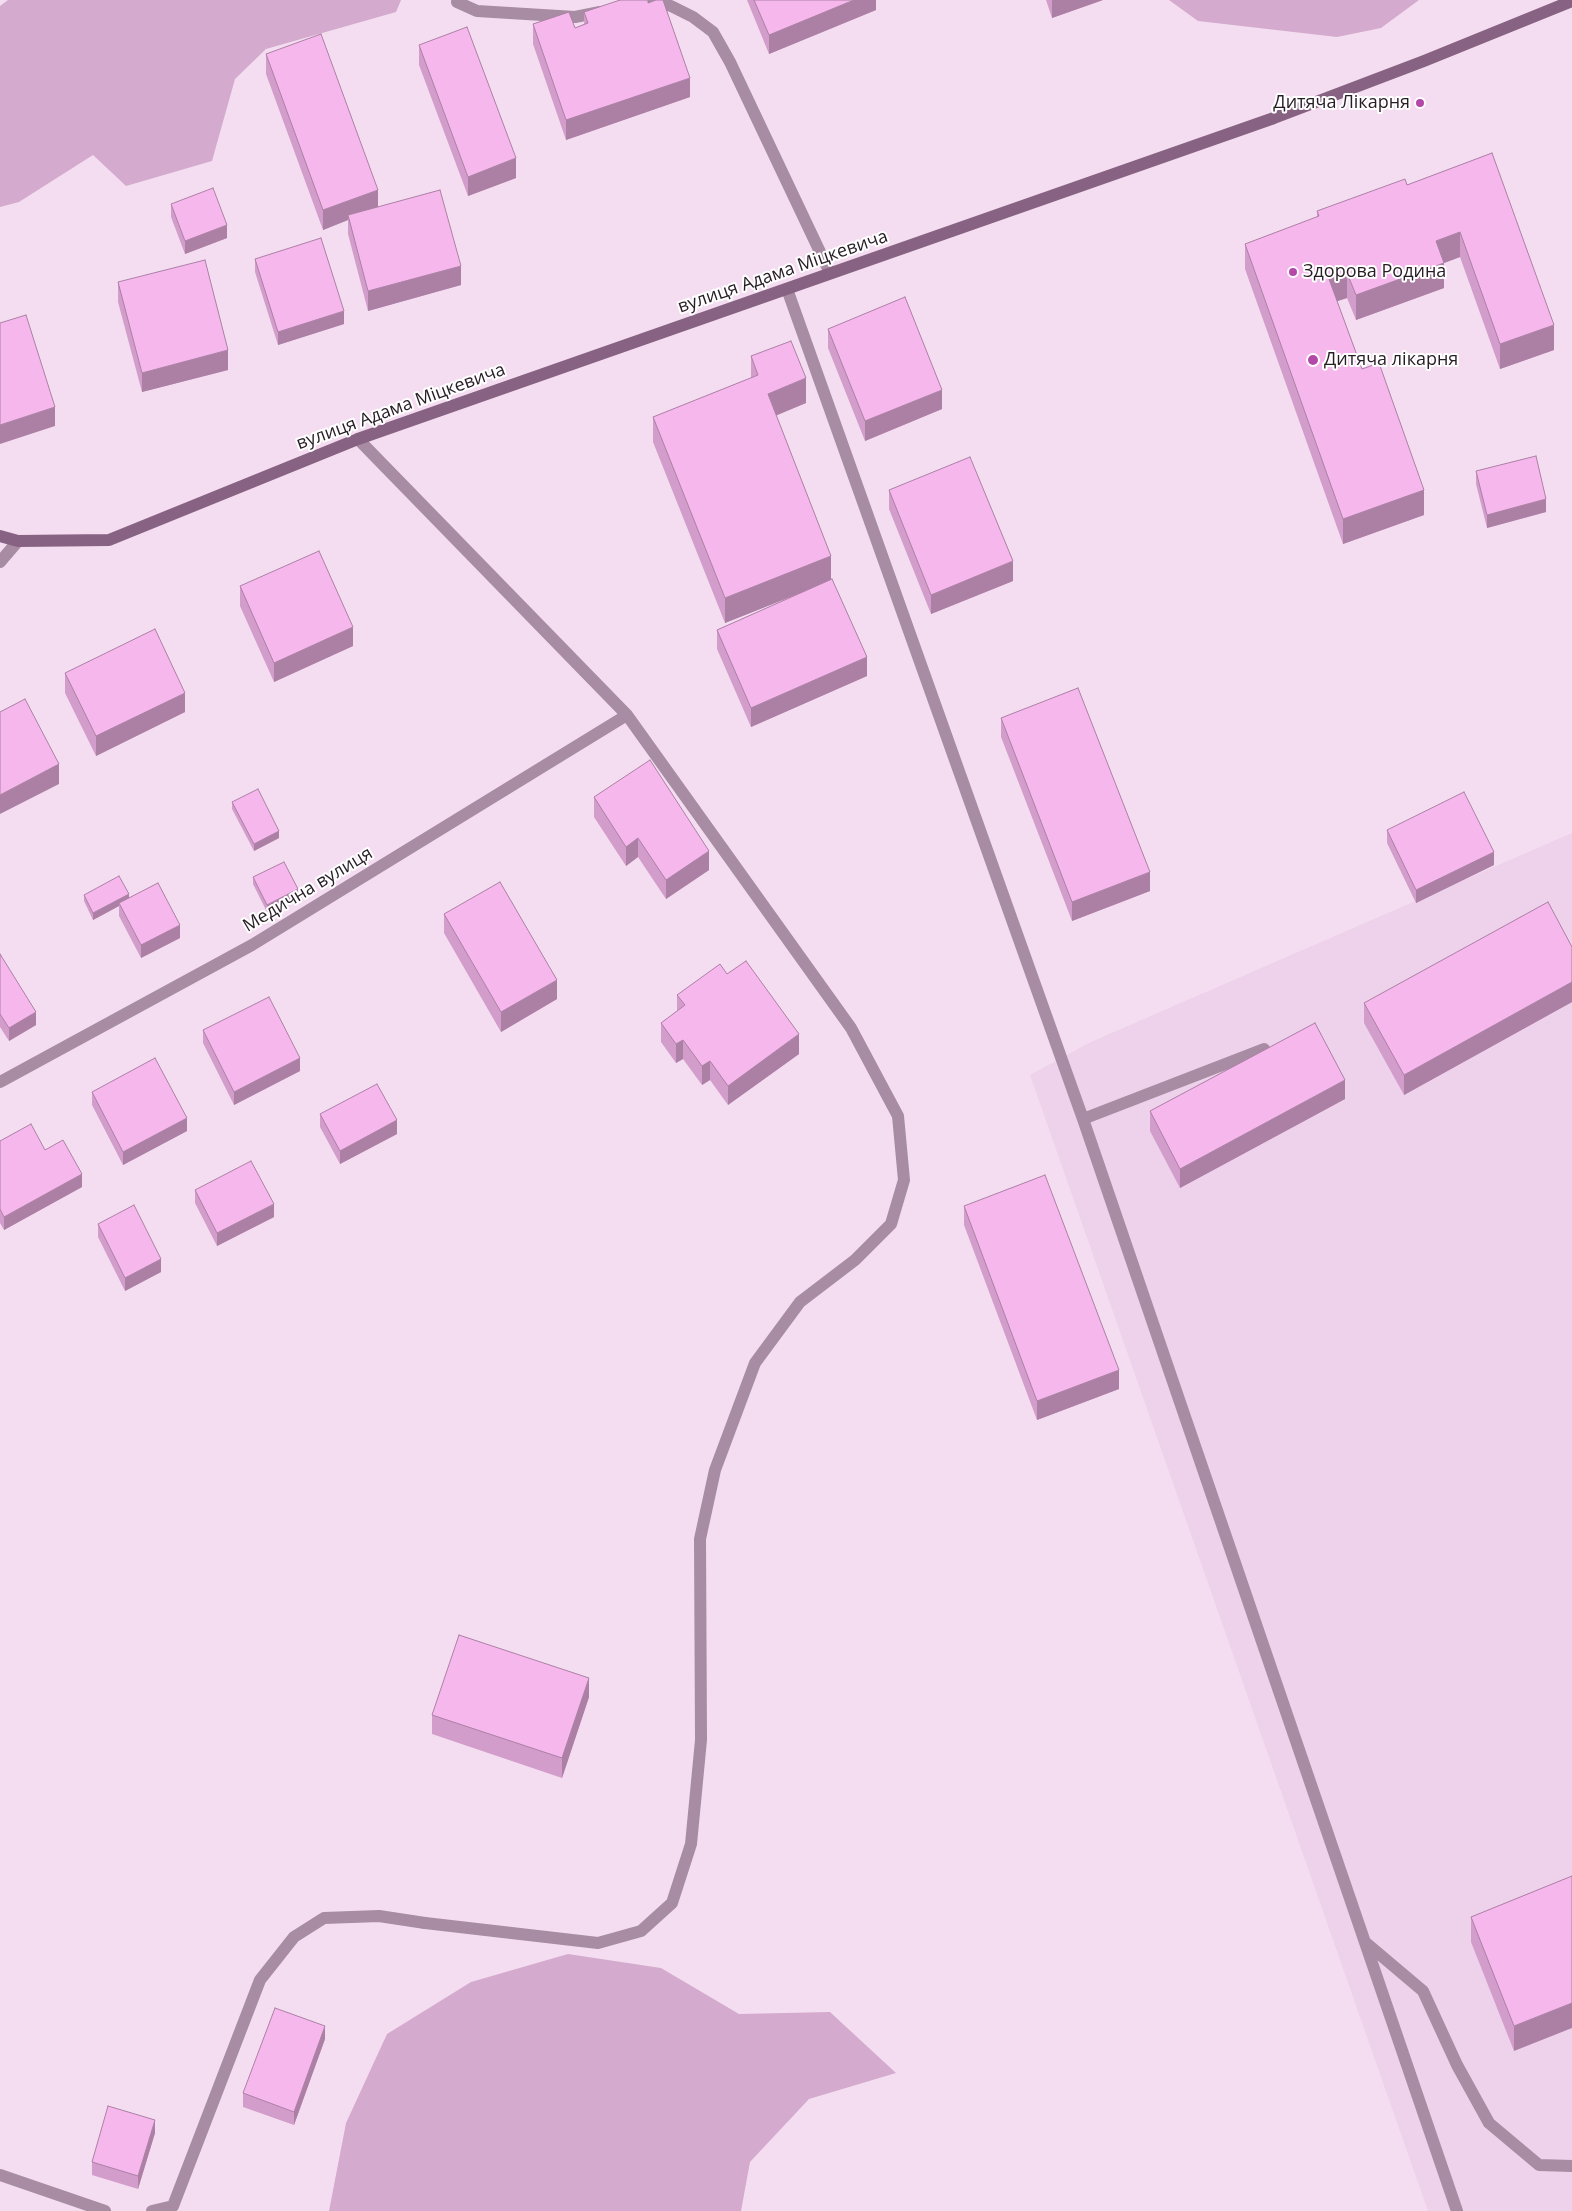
<!DOCTYPE html>
<meta charset="utf-8">
<style>
body{margin:0}
canvas{display:block;background:#f4ddf0}
</style>
<canvas width="1572" height="2211"></canvas>
<script>
const context = document.querySelector('canvas').getContext('2d');
context.lineJoin = 'round';
function fill(path, color) { context.fillStyle = color; context.fill(path, 'evenodd'); }
const poly = rows => new Path2D(rows.map(r => 'M' + r).join(''));
function strokePath(path, color, width, dash) { context.strokeStyle = color; context.lineWidth = width; context.lineCap = dash ? 'butt' : 'round'; context.setLineDash(dash || []); context.stroke(path); }
function label(font, color, halo, rows, align = 'center') {
  context.font = font + ' "Open Sans",sans-serif'; context.lineWidth = 4; context.setLineDash([]); context.textBaseline = 'middle'; context.strokeStyle = halo; context.fillStyle = color; for (const [text, x, y, turn = 0] of rows) {
    context.save(); context.translate(x, y); context.rotate((+turn || 0) * Math.PI / 180); context.textAlign = isNaN(turn) ? turn : align; if (halo) context.strokeText(text, 0, 0); context.fillText(text, 0, 0); context.restore();
  }
}
fill(poly([
 [1572,833,1572,2211,1428,2211,1030,1075,1091,1042]
]), '#eed1ea');
fill(poly([
 [8,0,401,0,396,12,266,49,235,79,212,161,126,186,93,155,19,202,0,207,0,6],
 [1169,0,1419,0,1381,28,1337,37,1198,21],
 [568,1954,661,1968,739,2014,830,2012,896,2073,809,2099,750,2162,741,2211,329,2211,346,2123,387,2034,471,1982]
]), '#d4abce');
strokePath(poly([
 [457,2,477,11,575,17,600,12],
 [631,5,649,1,671,6,693,17,713,32,730,62,830,273],
 [787,289,1083,1119,1457,2211],
 [1083,1119,1264,1049],
 [1365,1942,1423,1991,1457,2065,1489,2123,1539,2165,1572,2166],
 [0,2175,105,2211],
 [152,2211,173,2206,260,1980,294,1937,324,1918,379,1916,425,1923]
]), '#a78ca3', 12);
strokePath(poly([
 [358,439,627,715,851,1028,898,1116,904,1180,891,1224,855,1260,800,1302,755,1363,715,1470,700,1539,701,1740,691,1844,672,1903,641,1931,598,1943,425,1923],
 [0,562,18,541],
 [0,1082,252,945,627,715]
]), '#a78ca3', 12);
strokePath(poly([
 [0,536,18,541,109,540,358,439,1274,118,1424,61,1572,1]
]), '#876282', 12);
fill(poly([
 [747,0,876,0,876,10,769,54],
 [1046,0,1103,0,1052,18],
 [584,12,690,97,566,140,533,44,533,24,575,28,584,24],
 [419,45,516,178,468,196,419,65],
 [266,54,378,207,461,285,368,311,348,234,348,220,323,230,266,74],
 [1492,153,1554,350,1500,369,1460,257,1444,263,1444,288,1356,320,1347,298,1337,301,1362,369,1424,515,1343,544,1245,269,1245,244,1317,217,1317,211,1407,185],
 [171,204,227,238,185,254,171,217],
 [255,259,344,324,278,345,255,272],
 [118,282,228,370,142,392,118,302],
 [828,329,942,409,865,441,828,348],
 [751,356,806,403,776,415,831,580,867,676,751,727,717,649,717,630,814,587,725,623,653,442,653,417,751,378],
 [1476,471,1546,512,1487,528,1476,484],
 [889,490,1013,581,931,614,889,509],
 [240,586,353,646,274,682,240,606],
 [65,673,185,712,96,756,65,693],
 [1001,718,1150,891,1072,921,1001,737],
 [594,797,709,870,666,899,638,857,626,866,594,817],
 [232,802,279,838,254,851,232,809],
 [1387,830,1494,865,1416,903,1387,843],
 [253,877,298,896,267,912,253,884],
 [84,895,129,898,180,938,141,958,119,916,119,906,93,920,84,901],
 [444,914,557,999,501,1032,444,933],
 [1572,947,1572,1002,1404,1095,1364,1023,1364,1003],
 [0,954,36,1025,9,1041,0,1027],
 [727,974,799,1054,728,1105,710,1080,702,1085,683,1059,676,1063,661,1042,661,1023,677,1011,677,995],
 [203,1030,300,1071,234,1105,203,1043],
 [92,1092,187,1131,123,1165,92,1105],
 [1345,1099,1180,1188,1150,1131,1150,1111],
 [320,1114,397,1134,340,1164,320,1127],
 [0,1141,45,1150,82,1187,4,1230,0,1223],
 [195,1190,274,1217,217,1246,195,1203],
 [964,1206,1119,1389,1037,1420,964,1225],
 [98,1224,161,1272,125,1291,98,1237],
 [589,1697,562,1778,432,1734,432,1715],
 [1572,1876,1514,2051,1471,1942,1471,1917],
 [325,2039,294,2125,243,2107,243,2093],
 [155,2133,138,2189,92,2175,92,2162]
]), '#d39dcb');
fill(poly([
 [854,0,876,0,876,10,769,54,769,35],
 [1052,0,1103,0,1052,18],
 [690,78,690,97,566,140,566,120],
 [516,158,516,178,468,196,468,177],
 [378,190,378,209,348,215,348,220,323,230,323,210],
 [227,225,227,238,185,254,185,241],
 [1460,232,1460,257,1436,266,1436,241],
 [1444,263,1444,288,1356,320,1356,295],
 [461,266,461,285,368,311,368,291],
 [1347,273,1347,298,1329,304,1329,279],
 [344,311,344,324,278,345,278,332],
 [1554,325,1554,350,1500,369,1500,344],
 [228,350,228,370,142,392,142,373],
 [806,378,806,403,768,419,768,394],
 [942,390,942,409,865,441,865,421],
 [55,407,55,426,0,444,0,425],
 [1424,490,1424,515,1343,544,1343,519],
 [1546,499,1546,512,1487,528,1487,515],
 [831,556,831,581,725,623,725,598],
 [1013,561,1013,581,931,614,931,595],
 [353,627,353,646,274,682,274,663],
 [867,657,867,676,751,727,751,708],
 [185,693,185,712,96,756,96,736],
 [59,764,59,784,0,814,0,795],
 [279,831,279,838,254,851,254,844],
 [638,838,638,857,626,866,626,847],
 [709,851,709,870,666,899,666,880],
 [1494,852,1494,865,1416,903,1416,890],
 [1150,872,1150,891,1072,921,1072,902],
 [298,889,298,896,267,912,267,905],
 [129,894,129,901,119,903,119,906,93,920,93,913],
 [180,925,180,938,141,958,141,945],
 [557,980,557,999,501,1032,501,1012],
 [1572,982,1572,1002,1404,1095,1404,1075],
 [36,1012,36,1025,9,1041,9,1028],
 [799,1034,799,1054,728,1105,728,1086],
 [683,1040,683,1059,676,1063,676,1044],
 [300,1058,300,1071,234,1105,234,1092],
 [710,1061,710,1080,702,1085,702,1066],
 [1345,1080,1345,1099,1180,1188,1180,1169],
 [187,1118,187,1131,123,1165,123,1152],
 [397,1120,397,1134,340,1164,340,1151],
 [82,1174,82,1187,4,1230,4,1217],
 [274,1204,274,1217,217,1246,217,1233],
 [161,1259,161,1272,125,1291,125,1278],
 [1119,1370,1119,1389,1037,1420,1037,1401],
 [589,1678,589,1697,562,1778,562,1758],
 [1572,2003,1572,2028,1514,2051,1514,2026],
 [325,2026,325,2039,294,2125,294,2112],
 [155,2120,155,2133,138,2189,138,2176]
]), '#ac80a5');
const building = poly([
 [620,0,648,0,648,3,656,0,663,0,690,78,566,120,533,24,569,12,575,28,588,23,584,12,620,0],
 [754,0,854,0,769,35,754,0],
 [467,27,516,158,468,177,419,45,467,27],
 [321,34,378,190,323,210,266,54,321,34],
 [1492,153,1554,325,1500,344,1460,232,1436,241,1444,263,1356,295,1347,273,1329,279,1362,369,1379,363,1424,490,1343,519,1245,244,1319,216,1317,211,1405,179,1407,185,1492,153],
 [213,188,227,225,185,241,171,204,213,188],
 [440,190,461,266,368,291,348,215,440,190],
 [321,238,344,311,278,332,255,259,321,238],
 [205,260,228,350,142,373,118,282,205,260],
 [905,297,942,390,865,421,828,329,905,297],
 [26,315,55,407,0,425,0,323,26,315],
 [791,341,806,378,768,394,831,556,725,598,653,417,758,375,751,356,791,341],
 [1536,456,1546,499,1487,515,1476,471,1536,456],
 [970,457,1013,561,931,595,889,490,970,457],
 [319,551,353,627,274,663,240,586,319,551],
 [832,579,867,657,751,708,717,630,832,579],
 [155,629,185,693,96,736,65,673,155,629],
 [1078,688,1150,872,1072,902,1001,718,1078,688],
 [25,699,59,764,0,795,0,712,25,699],
 [650,760,709,851,666,880,638,838,626,847,594,797,650,760],
 [258,789,279,831,254,844,232,802,258,789],
 [1464,792,1494,852,1416,890,1387,830,1464,792],
 [284,862,298,889,267,905,253,877,284,862],
 [119,876,129,894,93,913,84,895,119,876],
 [500,882,557,980,501,1012,444,914,500,882],
 [158,883,180,925,141,945,119,903,158,883],
 [1548,902,1572,947,1572,982,1404,1075,1364,1003,1548,902],
 [0,954,36,1012,9,1028,0,1014,0,954],
 [746,961,799,1034,728,1086,710,1061,702,1066,683,1040,676,1044,661,1023,685,1005,677,995,720,964,727,974,746,961],
 [269,997,300,1058,234,1092,203,1030,269,997],
 [1315,1023,1345,1080,1180,1169,1150,1111,1315,1023],
 [155,1058,187,1118,123,1152,92,1092,155,1058],
 [377,1084,397,1120,340,1151,320,1114,377,1084],
 [31,1124,45,1150,63,1140,82,1174,4,1217,0,1209,0,1141,31,1124],
 [251,1161,274,1204,217,1233,195,1190,251,1161],
 [1045,1175,1119,1370,1037,1401,964,1206,1045,1175],
 [134,1205,161,1259,125,1278,98,1224,134,1205],
 [459,1635,589,1678,562,1758,432,1715,459,1635],
 [1572,1876,1572,2003,1514,2026,1471,1917,1572,1876],
 [275,2008,325,2026,294,2112,243,2093,275,2008],
 [108,2106,155,2120,138,2176,92,2162,108,2106]
]);
fill(building, '#f5b7ec');
strokePath(building, '#ac80a5', 1);
for (const [x, y, r, color] of [
 [1420,103,5,"#b348a9"],
 [1293,272,5,"#b348a9"],
 [1313,360,6,"#b348a9"]
]) { const dot = new Path2D(); dot.arc(x, y, r, 0, 2 * Math.PI); context.fillStyle = color; context.fill(dot); strokePath(dot, '#fff', 2); }
label('18px', '#261d24', '#fff', [
 ["Дитяча Лікарня",1410,103,"right"],
 ["Здорова Родина",1303,272],
 ["Дитяча лікарня",1324,360]
], 'left');
label('18px', '#261d24', '#fff', [
 ["вулиця Адама Міцкевича",783,272,-19],
 ["вулиця Адама Міцкевича",401,407,-20],
 ["Медична вулиця",308,890,-31]
]);
</script>
